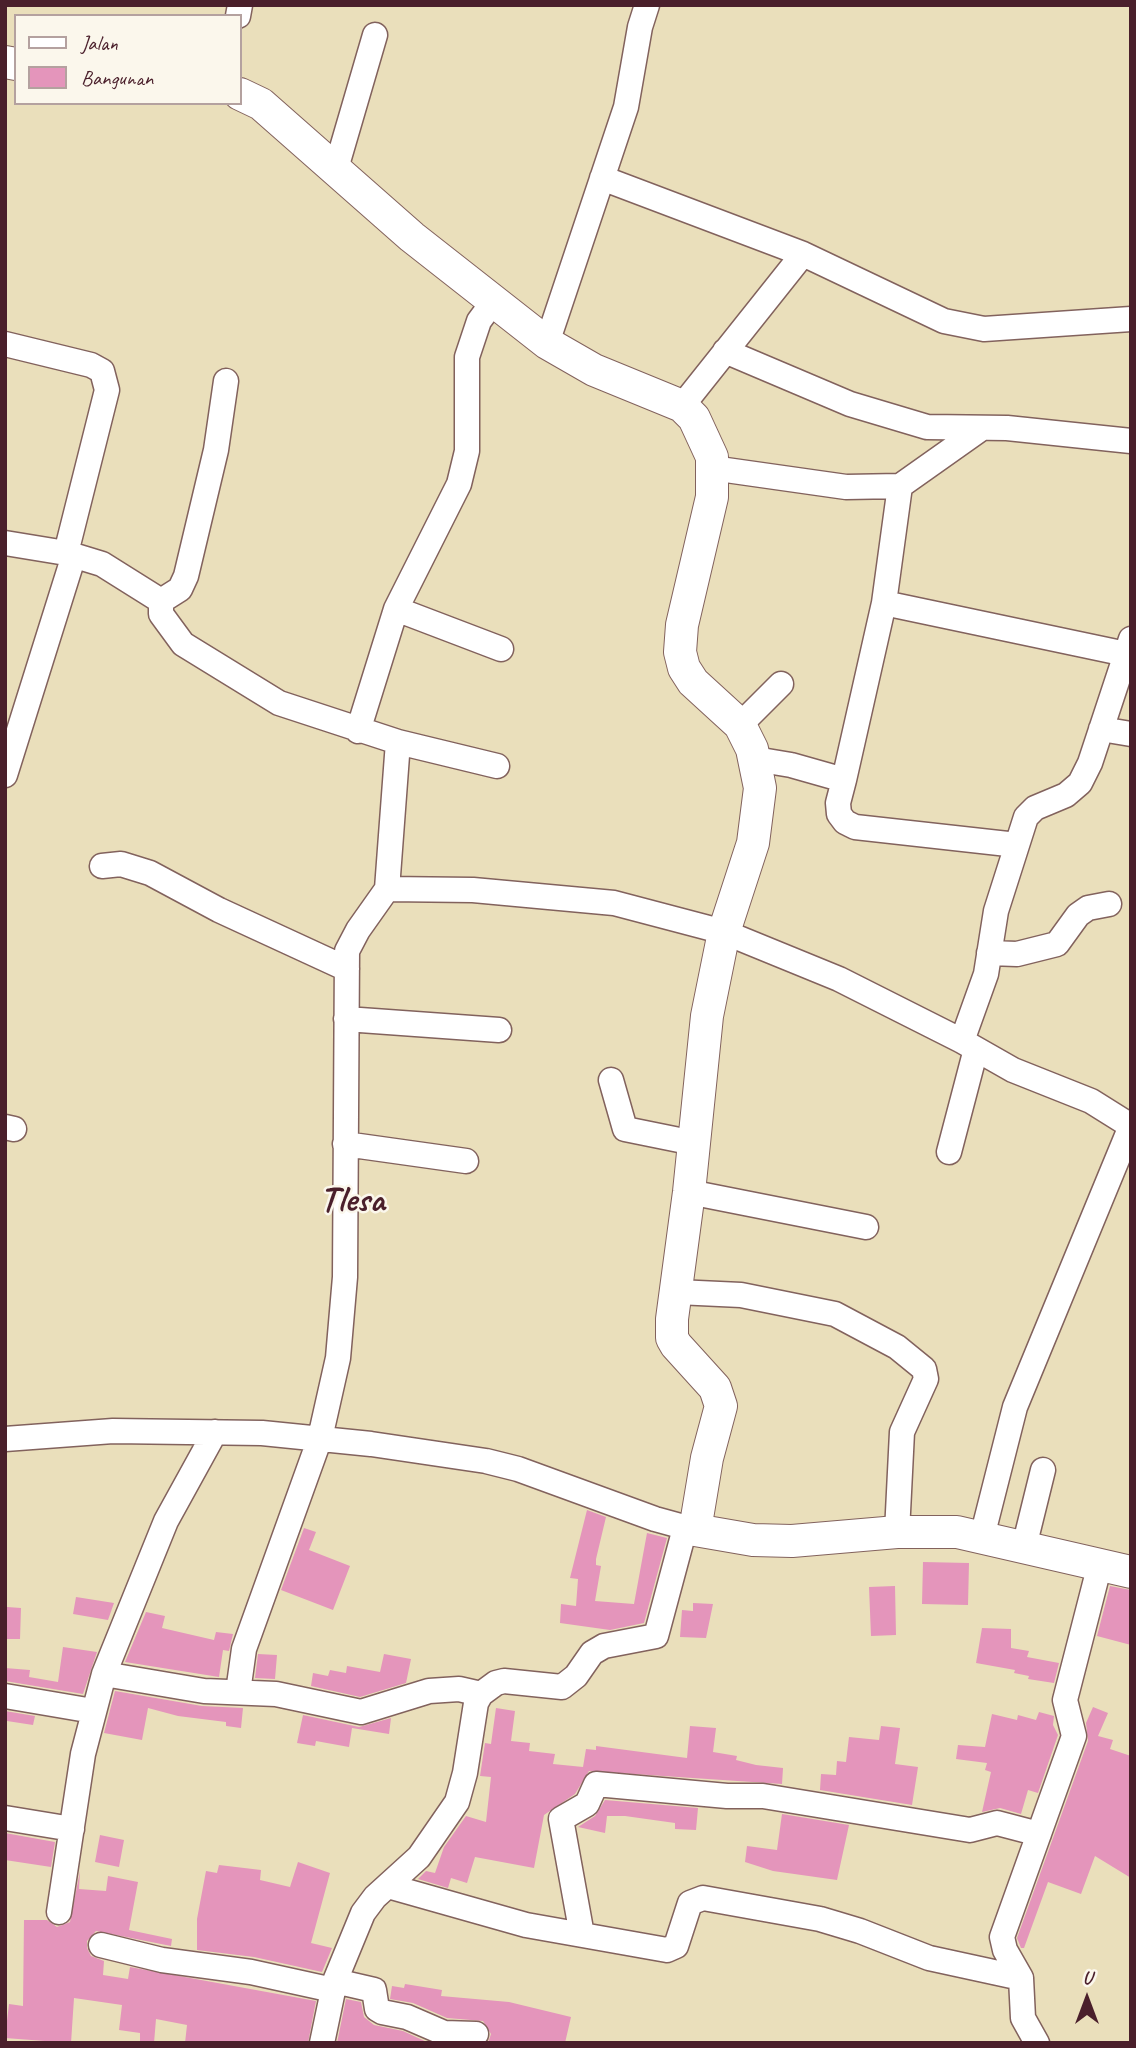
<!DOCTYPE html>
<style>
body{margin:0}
#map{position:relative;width:1136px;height:2048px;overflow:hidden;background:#eadfbb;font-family:Caveat,sans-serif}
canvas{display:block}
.frame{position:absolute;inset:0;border:7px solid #4a1f2b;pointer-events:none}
.legend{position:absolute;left:14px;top:14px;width:228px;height:91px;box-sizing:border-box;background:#fbf7ec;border:2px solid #b4a19f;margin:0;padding:9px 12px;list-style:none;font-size:21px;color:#4a1f2b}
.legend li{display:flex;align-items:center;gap:14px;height:35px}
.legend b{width:35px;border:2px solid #b4a19f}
.north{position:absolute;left:1052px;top:1964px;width:70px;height:70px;-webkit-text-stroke:5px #fbf7ec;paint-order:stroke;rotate:0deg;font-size:19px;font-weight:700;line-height:28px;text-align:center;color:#4a1f2b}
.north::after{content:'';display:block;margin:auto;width:24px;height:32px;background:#4a1f2b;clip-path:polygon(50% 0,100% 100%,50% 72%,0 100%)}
</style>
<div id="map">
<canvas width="1136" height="2048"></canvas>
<div class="frame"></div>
<ul class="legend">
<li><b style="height:9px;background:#fff"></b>Jalan</li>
<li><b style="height:19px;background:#e495bb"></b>Bangunan</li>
</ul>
<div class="north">U</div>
</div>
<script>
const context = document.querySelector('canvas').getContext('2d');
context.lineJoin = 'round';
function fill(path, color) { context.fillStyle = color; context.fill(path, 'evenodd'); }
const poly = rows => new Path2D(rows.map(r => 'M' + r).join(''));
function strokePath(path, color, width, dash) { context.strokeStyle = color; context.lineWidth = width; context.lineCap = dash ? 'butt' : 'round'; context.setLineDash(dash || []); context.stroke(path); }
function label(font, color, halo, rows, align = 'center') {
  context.font = font + ' Caveat,sans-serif'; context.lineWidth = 5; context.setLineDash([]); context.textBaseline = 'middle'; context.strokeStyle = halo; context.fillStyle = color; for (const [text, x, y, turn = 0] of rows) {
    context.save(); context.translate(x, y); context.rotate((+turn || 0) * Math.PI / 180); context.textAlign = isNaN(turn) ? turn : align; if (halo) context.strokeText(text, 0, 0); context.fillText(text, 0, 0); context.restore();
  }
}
fill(poly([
 [587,1510,606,1517,596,1559,596,1565,601,1566,595,1601,634,1604,647,1533,667,1538,644,1623,610,1630,560,1623,561,1604,576,1606,578,1579,570,1578],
 [304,1528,316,1532,309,1550,350,1566,333,1610,281,1590],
 [923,1562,969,1563,968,1605,922,1604],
 [895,1586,896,1635,871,1636,869,1587],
 [1110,1586,1131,1590,1131,1645,1097,1636],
 [76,1597,114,1603,108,1620,73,1614],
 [693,1603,713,1604,706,1638,680,1637,682,1610,693,1611],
 [7,1607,21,1608,20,1639,5,1639],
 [146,1612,165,1616,162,1628,214,1640,216,1632,233,1634,229,1651,223,1650,219,1677,125,1662],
 [982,1628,1011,1629,1011,1648,1029,1651,1027,1657,1059,1663,1054,1683,1028,1679,1029,1676,1014,1673,1015,1670,976,1663],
 [63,1647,97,1652,83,1694,5,1681,5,1668,30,1670,29,1677,58,1682],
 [258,1654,277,1655,275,1679,255,1678],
 [384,1654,411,1659,406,1683,360,1697,311,1686,313,1673,328,1676,330,1670,346,1673,347,1666,380,1672],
 [115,1691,202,1706,243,1708,241,1728,226,1726,226,1722,178,1716,148,1708,142,1740,104,1733],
 [1093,1707,1108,1713,1098,1736,1113,1740,1110,1749,1131,1756,1131,1878,1095,1856,1081,1894,1048,1882,1024,1948,1021,1948,1017,1938,1088,1741,1086,1723],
 [496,1708,515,1711,511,1741,530,1743,529,1751,555,1754,553,1764,583,1767,586,1749,596,1750,596,1746,687,1758,690,1726,716,1728,713,1752,737,1756,736,1760,756,1765,783,1768,782,1784,589,1771,575,1794,544,1815,534,1868,475,1857,467,1883,451,1878,448,1888,418,1879,426,1871,435,1873,444,1847,466,1816,486,1822,491,1777,480,1776,485,1743,491,1744],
 [5,1711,35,1716,33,1725,7,1721],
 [1039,1712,1054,1716,1053,1725,1058,1735,1038,1793,1028,1790,1021,1814,1000,1808,982,1812,991,1772,985,1770,987,1763,956,1759,958,1745,985,1747,992,1714,1017,1720,1018,1715,1036,1720],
 [303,1715,359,1727,391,1718,389,1734,352,1728,349,1747,316,1741,315,1746,297,1743],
 [881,1726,900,1728,895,1764,918,1767,912,1805,820,1790,821,1774,836,1775,837,1761,846,1762,849,1737,879,1740],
 [605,1800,698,1808,696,1830,675,1829,675,1823,625,1816,607,1816,605,1833,578,1827,595,1816],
 [782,1814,849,1825,837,1880,773,1871,745,1862,747,1846,777,1850],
 [5,1833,55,1842,51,1867,5,1860],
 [100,1835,124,1840,119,1867,95,1862],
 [298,1862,330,1873,311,1943,332,1948,322,1972,254,1957,197,1950,197,1919,206,1871,217,1873,219,1865,261,1870,260,1880,290,1887],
 [80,1871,79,1889,106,1891,108,1876,138,1882,129,1930,172,1939,171,1946,96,1931,87,1941,87,1948,91,1956,104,1961,103,1975,128,1979,130,1967,316,2001,308,2043,185,2043,187,2025,156,2019,154,2043,140,2042,140,2033,119,2030,122,2005,74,1998,71,2043,5,2038,9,2004,23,2006,24,1920,47,1920,57,1927,70,1922],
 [405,1984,442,1990,441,1996,509,2002,571,2017,565,2043,488,2043,491,2034,483,2021,447,2018,413,2003,390,1999,392,1986,404,1988],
 [346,1999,361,2002,364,2017,374,2025,403,2031,429,2043,337,2043]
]), '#e495bb');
const minor = poly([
 [238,16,240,5],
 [335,172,375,35],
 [602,178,803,254,944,321,984,329,1131,319],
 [547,343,626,107,640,27,647,5],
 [5,344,91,365,102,371,107,390,66,553],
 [725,351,850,404,927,427,1007,428,1131,441],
 [226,381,216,450,186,576,180,589,161,601,161,614,183,644,279,703,398,742,387,889,473,890,614,903,724,932,839,979,962,1041,1013,1070,1091,1101,1131,1126],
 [682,406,803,254],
 [712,468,846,487,900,486],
 [5,543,66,553,102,564,161,601],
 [884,603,1126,654],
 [396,609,501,649],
 [740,725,781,684],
 [1101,729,1131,734],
 [358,731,396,609,459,484,467,451,467,357,479,321,493,302],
 [398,742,497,766],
 [755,759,791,765,844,780,884,603,900,486,982,428],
 [5,775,74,555],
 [844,780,838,803,839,814,845,822,855,827,1017,845],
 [102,866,121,864,150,873,219,910,347,969],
 [989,953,1017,954,1057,944,1078,915,1088,908,1109,904],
 [346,1019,499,1030],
 [962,1041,986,974,996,911,1026,817,1035,808,1066,795,1080,783,1090,763,1131,639],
 [611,1080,625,1129,694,1143],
 [5,1127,14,1129],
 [345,1144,466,1161],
 [949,1152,976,1049],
 [689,1192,866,1227],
 [677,1292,741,1295,835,1314,897,1347,924,1369,926,1379,902,1432,897,1532],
 [5,1439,113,1431,262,1433,371,1444,486,1461,518,1469,655,1519,695,1530],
 [982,1537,1015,1407,1131,1126],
 [1024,1547,1043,1470],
 [104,1674,204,1691,276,1694,361,1712,429,1691,459,1689,481,1694],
 [238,1692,244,1649,320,1438,338,1358,345,1277,347,951,358,930,387,889],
 [5,1696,93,1711],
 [5,1818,72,1829],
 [388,1886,526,1925,667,1950,676,1946,690,1903,703,1898,820,1919,860,1931,929,1958,1021,1978],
 [59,1912,83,1754,104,1674,166,1521,215,1432],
 [582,1935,561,1819,587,1804,596,1784,727,1796,763,1796,970,1830,997,1823,1039,1834],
 [101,1945,162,1960,251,1972,333,1990],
 [335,1981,374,1990,377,2009,382,2012,407,2017,444,2033,476,2034],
 [322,2043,335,1981,363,1913,375,1897,419,1857,457,1802,465,1773,476,1703,481,1694,496,1683,504,1681,562,1687,576,1676,592,1653,604,1646,656,1636,685,1528],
 [1037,2043,1023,2018,1021,1978,1005,1950,1002,1937,1074,1736,1065,1700,1100,1564]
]);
const major = poly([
 [5,62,16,64],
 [240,94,261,104,412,237,547,343,594,370,682,406,694,418,712,457,712,497,682,625,680,652,684,668,693,682,740,725,752,749,760,788,753,843,724,932,707,1016,689,1192,672,1319,672,1338,676,1345,715,1388,721,1406,707,1458,695,1530,753,1540,792,1541,897,1532,957,1532,1131,1572]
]);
strokePath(minor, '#82625d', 27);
strokePath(major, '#82625d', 34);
strokePath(minor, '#fff', 24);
strokePath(major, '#fff', 32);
label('bold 37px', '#4a1f2b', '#fbf7ec', [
 ["Tlesa",352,1201]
]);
</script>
